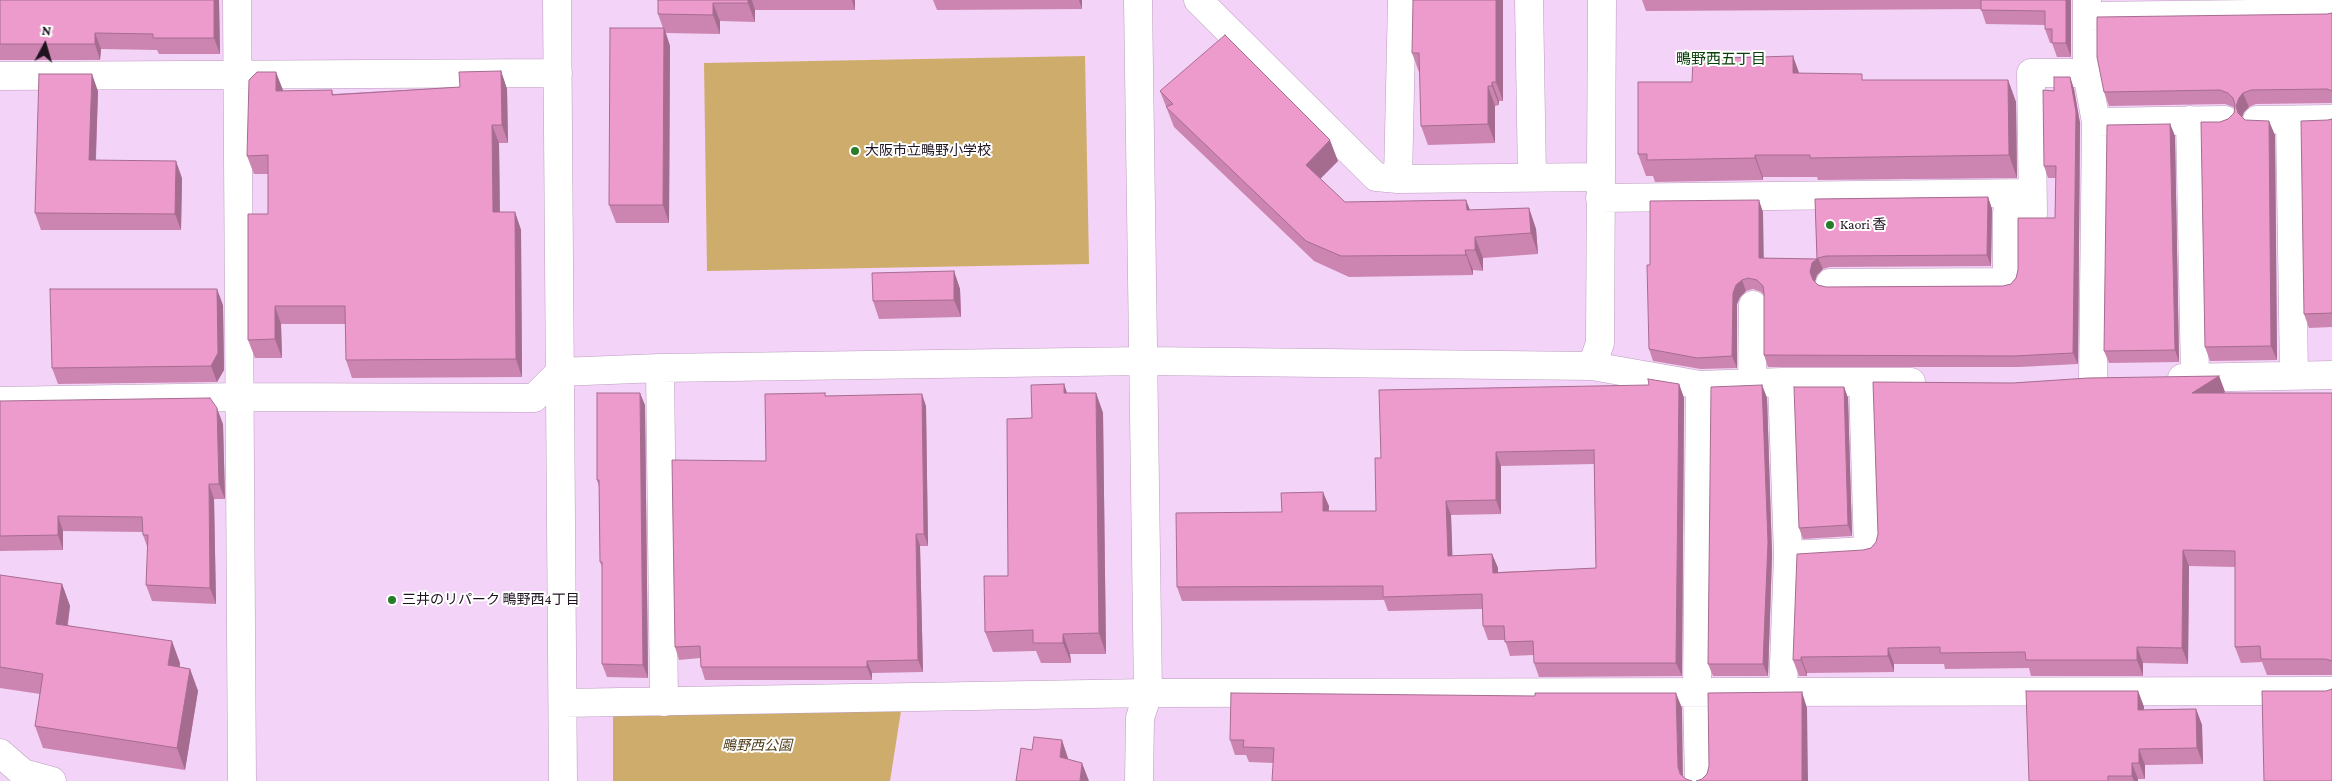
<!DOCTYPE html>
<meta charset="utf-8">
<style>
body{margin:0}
#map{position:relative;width:2332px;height:781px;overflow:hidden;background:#f3d3f7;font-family:"Crimson Pro",serif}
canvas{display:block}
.north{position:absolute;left:20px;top:20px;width:50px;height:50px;-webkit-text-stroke:4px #fff;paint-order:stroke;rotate:6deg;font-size:14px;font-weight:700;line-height:20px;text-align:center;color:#1f1320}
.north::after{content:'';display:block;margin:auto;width:18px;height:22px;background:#1f1320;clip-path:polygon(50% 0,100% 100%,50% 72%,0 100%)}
</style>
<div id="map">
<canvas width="2332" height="781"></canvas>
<div class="north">N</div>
</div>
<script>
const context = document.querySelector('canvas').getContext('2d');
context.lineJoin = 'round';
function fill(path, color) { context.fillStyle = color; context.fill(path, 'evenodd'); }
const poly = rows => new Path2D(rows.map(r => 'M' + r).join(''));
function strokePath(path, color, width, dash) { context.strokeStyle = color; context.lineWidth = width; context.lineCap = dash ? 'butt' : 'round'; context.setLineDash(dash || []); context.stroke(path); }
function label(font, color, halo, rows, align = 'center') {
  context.font = font + ' "Crimson Pro","Noto Sans JP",serif'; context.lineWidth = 4; context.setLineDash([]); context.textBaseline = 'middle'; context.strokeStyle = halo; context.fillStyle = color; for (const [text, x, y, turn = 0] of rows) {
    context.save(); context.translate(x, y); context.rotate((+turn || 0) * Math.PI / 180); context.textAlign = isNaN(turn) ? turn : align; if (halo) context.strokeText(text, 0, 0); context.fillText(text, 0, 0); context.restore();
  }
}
fill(poly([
 [1085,56,1089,264,707,271,704,63],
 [613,710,901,711,890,781,613,781]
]), '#cead6c');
const minor = poly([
 [237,0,242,781],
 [557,0,563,781],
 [1138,0,1148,693,1140,718,1139,781],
 [1198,0,1376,177,1398,179,1600,177],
 [1529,0,1532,177],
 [2087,0,2087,73,2096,122,2093,379],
 [2087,16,2332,13],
 [0,76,558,73],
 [2190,120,2195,378],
 [2257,120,2332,119],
 [2290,120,2294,375],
 [2096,122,2225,120],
 [1398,179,1402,0],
 [1600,198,2032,193],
 [1830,283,2007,282,2007,213,2033,213,2031,73,2087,73],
 [1592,366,1700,385,1782,382,1911,382],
 [660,368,664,702],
 [2182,378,2332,375],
 [1782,382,1788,555,1868,551,1863,382],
 [1752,383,1753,305],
 [0,401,238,397,534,398,560,372,660,368,1143,361,1592,366,1600,343,1602,0],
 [1783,691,1788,555],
 [563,703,1148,693,2332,691],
 [0,753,23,773,52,781],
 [1699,781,1697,691,1700,385]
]);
strokePath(minor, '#bb9cbe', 29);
strokePath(minor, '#fff', 28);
fill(poly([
 [0,0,219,0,220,54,159,54,157,50,101,49,100,60,0,60],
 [658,0,855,0,855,10,755,10,755,22,720,21,720,34,666,33,670,46,669,223,616,223,609,205,663,28,658,14],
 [933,0,1082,0,1082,9,937,10],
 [1503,0,1503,101,1499,101,1499,105,1495,106,1495,143,1428,145,1421,126,1420,72,1419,72,1412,53],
 [1642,0,2071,0,2071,57,2057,57,2052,43,2050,43,2045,29,2045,25,1986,24,1981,9,1646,11],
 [2332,13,2332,103,2256,104,2249,107,2244,112,2242,117,2245,120,2275,135,2277,360,2210,361,2205,347,2220,122,2228,119,2234,113,2235,108,2233,107,2225,104,2109,106,2104,92],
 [501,71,507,89,508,143,499,143,500,212,515,212,521,230,522,377,352,378,346,360,346,324,281,324,282,358,255,358,248,340,268,214,268,174,254,174,247,156,283,91,332,90,333,94,460,87],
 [1800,73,1864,80,2008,80,2016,102,2017,178,1818,180,1817,177,1763,177,1763,180,1655,182,1653,176,1646,176,1638,154,1692,82],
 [2070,77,2074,89,2080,123,2078,364,2019,367,1768,367,1764,355,1764,295,1761,292,1753,289,1746,291,1740,297,1737,304,1737,368,1701,369,1653,361,1649,349,1650,265,1763,212,1763,258,1817,259,1815,199,1988,197,1992,209,1991,266,1830,267,1823,269,1817,275,1815,282,1818,285,1826,287,2003,286,2011,284,2016,278,2055,218,2056,178,2048,178,2044,166,2054,91],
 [98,91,96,160,182,178,181,230,41,230,35,213],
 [1160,91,1338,161,1320,179,1345,202,1466,200,1470,210,1529,208,1536,229,1538,254,1483,258,1483,271,1473,270,1473,275,1349,277,1314,261,1174,127],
 [2332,119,2332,327,2309,328,2304,314,2328,120],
 [2170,124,2175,136,2179,362,2109,363,2104,351],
 [954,271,960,289,961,317,879,319,873,301],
 [223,305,224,370,217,382,58,384,52,368],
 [2219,376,2225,392,2224,393,2332,393,2332,675,2267,675,2262,662,2241,663,2235,647,2235,567,2189,566,2188,664,2143,663,2143,676,2031,676,2029,668,1945,669,1944,664,1894,664,1894,672,1807,673,1807,676,1799,676,1793,660,1863,550,1871,548,2013,383],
 [1064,384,1067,393,1096,393,1103,413,1106,654,1070,654,1071,663,1041,663,1036,651,993,652,985,632,1008,576,1032,418],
 [1679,384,1684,398,1682,676,1539,677,1534,663,1534,655,1510,656,1505,640,1488,640,1483,626,1482,609,1388,611,1384,600,1182,601,1177,587,1282,512,1329,506,1328,511,1376,511,1381,458,1649,385],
 [1594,464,1596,568,1498,572,1498,568,1492,554,1452,556,1451,515,1501,514,1501,466],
 [1762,385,1767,398,1772,555,1768,676,1713,676,1708,664],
 [1844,387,1848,398,1852,536,1803,539,1799,528],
 [826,396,926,406,928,546,920,546,923,672,872,673,872,680,705,680,701,667,700,658,679,660,675,647,766,461],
 [0,401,223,424,225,499,214,499,216,604,152,601,146,585,148,549,143,535,143,532,63,531,63,550,0,551],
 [645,405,648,678,607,677,602,664,602,567,600,562,599,487,597,480],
 [0,578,62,584,70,606,68,625,180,663,180,667,190,669,198,691,185,770,43,748,35,726,40,694,0,688],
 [2138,691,2144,707,2144,710,2196,709,2202,725,2203,764,2145,765,2145,779,2138,779,2138,781,2029,781],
 [1682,708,1273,763,1249,762,1246,755,1235,755,1230,740]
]), '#cc85b0');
fill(poly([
 [214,0,219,0,220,54,214,38],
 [748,0,752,0,755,10,755,22,748,3],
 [852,0,855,0,855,10],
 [1079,0,1082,0,1082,9],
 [1496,0,1503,0,1503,101,1496,82],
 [2066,0,2071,0,2071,57,2066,43],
 [713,3,720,21,720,34,713,15],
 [664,28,670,46,669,223,663,205],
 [95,33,101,49,100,60,95,44],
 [1793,56,1801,78,1793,73],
 [501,71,507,89,508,143,502,125],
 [276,72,283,90,283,109,276,91],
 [92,74,98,91,95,177,89,160],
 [2070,77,2074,89,2080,123,2078,364,2073,353],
 [2008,80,2016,102,2017,178,2009,155],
 [1492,82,1499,101,1499,105,1492,86],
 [1488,86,1495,106,1495,143,1488,124],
 [2243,93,2249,107,2244,112,2241,120,2238,113,2236,106,2239,98],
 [2269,121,2275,135,2277,360,2271,346],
 [2170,124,2175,136,2179,362,2175,350],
 [492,125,499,143,500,230,493,212],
 [1330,140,1338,161,1314,185,1306,165],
 [1755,155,1763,177,1763,180,1755,158],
 [176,161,182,178,181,230,175,214],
 [1988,197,1992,209,1991,266,1987,255],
 [1466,200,1474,221,1467,210],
 [1759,200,1763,212,1764,269,1759,258],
 [1529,208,1536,229,1538,254,1531,233],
 [515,212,521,230,522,377,516,359],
 [1475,237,1483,258,1483,271,1475,250],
 [1465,250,1473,270,1473,275,1466,255],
 [1818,258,1823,269,1817,275,1814,284,1817,291,1810,272,1812,263],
 [954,271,960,289,961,317,954,300],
 [1742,280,1746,291,1740,297,1737,304,1737,368,1732,356,1733,293,1736,285],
 [217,289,223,305,224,370,217,382,211,366],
 [275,306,281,324,282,358,275,339],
 [2219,376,2225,392,2198,409,2192,393],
 [1064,384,1071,405,1064,393],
 [1679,384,1684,398,1682,676,1676,663],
 [1762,385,1767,398,1772,555,1768,676,1763,664],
 [1844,387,1848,398,1852,536,1848,525],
 [640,393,645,405,648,678,643,665],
 [1096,393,1103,413,1106,654,1099,633],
 [922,394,926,406,928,546,924,534],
 [217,408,223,424,225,499,219,484],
 [1496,452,1501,466,1501,514,1496,500],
 [209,484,214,499,216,604,210,588],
 [1323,492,1329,506,1328,525,1323,511],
 [1446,501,1451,515,1453,570,1448,556],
 [58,516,63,531,63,550,58,535],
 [916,534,920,546,923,672,918,660],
 [2183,550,2189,566,2188,664,2182,648],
 [1492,554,1498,568,1498,587,1493,573],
 [62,584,70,606,64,646,56,624],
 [1063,634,1070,654,1071,663,1063,643],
 [172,641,180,663,176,687,168,665],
 [2137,647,2143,663,2143,676,2137,660],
 [1888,648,1894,664,1894,672,1888,656],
 [1801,657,1807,673,1807,676,1801,660],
 [867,661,872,673,872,680,867,667],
 [190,669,198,691,185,770,177,748],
 [2138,691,2144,707,2144,726,2138,710],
 [1802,692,1807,708,1808,781,1802,781],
 [1676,693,1682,708,1683,781,1678,767],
 [2196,709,2202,725,2203,764,2197,748],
 [1062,740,1068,758,1066,775,1060,757],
 [2139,749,2145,765,2145,779,2139,763],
 [1082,763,1089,781,1080,781],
 [2132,763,2138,779,2138,781,2134,781,2132,776]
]), '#a66c90');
const building = poly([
 [0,0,214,0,214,38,153,38,153,34,95,33,95,44,0,44,0,0],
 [658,0,748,0,748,3,713,3,713,15,658,14,658,0],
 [1413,0,1496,0,1496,82,1492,82,1492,86,1488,86,1488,124,1421,126,1419,53,1412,53,1413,0],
 [1981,0,2066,0,2066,43,2052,43,2052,29,2045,29,2045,11,1981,10,1981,0],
 [2332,13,2332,91,2327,89,2251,90,2243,93,2239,98,2236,106,2238,113,2245,120,2269,121,2271,346,2205,347,2201,122,2220,122,2228,119,2234,113,2235,105,2233,98,2228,93,2220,90,2104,92,2097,57,2097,17,2327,14,2332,13],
 [610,28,664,28,663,205,609,205,610,28],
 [1225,35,1330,140,1306,165,1345,202,1466,200,1467,210,1529,208,1531,233,1475,237,1475,250,1465,250,1466,255,1341,256,1306,241,1166,107,1173,104,1160,91,1225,35],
 [1793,56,1793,73,1862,74,1862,80,2008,80,2009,155,1810,158,1810,155,1755,155,1755,158,1647,160,1647,154,1638,154,1638,82,1692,82,1693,59,1793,56],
 [501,71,502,125,492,125,493,212,515,212,516,359,346,360,345,306,275,306,275,339,248,340,248,214,268,214,268,155,247,156,249,80,257,72,276,72,276,91,332,90,332,95,460,87,459,72,501,71],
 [39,74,92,74,89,160,176,161,175,214,35,213,39,74],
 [2054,77,2070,77,2076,112,2073,353,2014,356,1764,355,1764,293,1763,286,1757,280,1748,278,1742,280,1736,285,1733,293,1732,356,1697,358,1649,349,1647,265,1650,265,1650,201,1759,200,1759,258,1817,259,1815,199,1988,197,1987,255,1826,256,1818,258,1812,263,1810,272,1813,280,1818,285,1826,287,2003,286,2011,284,2016,278,2018,270,2018,218,2055,218,2056,166,2044,166,2043,90,2054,91,2054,77],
 [2332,119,2332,313,2304,314,2301,121,2328,120,2332,119],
 [2170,124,2175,350,2104,351,2107,125,2170,124],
 [954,271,954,300,873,301,872,273,954,271],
 [50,289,217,289,218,353,211,366,52,368,50,289],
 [2219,376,2192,393,2332,393,2332,661,2326,659,2261,659,2260,646,2235,647,2235,551,2183,550,2182,648,2137,647,2137,660,2026,660,2025,652,1940,653,1940,647,1888,648,1888,656,1801,657,1801,660,1793,660,1797,554,1863,550,1871,548,1876,542,1878,534,1873,382,2013,383,2088,378,2219,376],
 [1648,379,1679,384,1676,663,1534,663,1533,641,1505,642,1504,626,1483,626,1482,594,1383,597,1383,586,1177,587,1176,513,1282,512,1281,493,1323,492,1323,511,1376,511,1375,458,1381,458,1379,390,1649,385,1648,379],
 [1594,450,1596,568,1493,573,1492,554,1448,556,1446,501,1496,500,1496,452,1594,450],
 [1064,384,1064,393,1096,393,1099,633,1063,634,1063,643,1033,643,1033,630,985,632,984,576,1008,576,1007,419,1032,418,1031,385,1064,384],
 [1762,385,1768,542,1763,664,1708,664,1711,387,1762,385],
 [1794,387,1844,387,1848,525,1799,528,1794,387],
 [597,393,640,393,643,665,602,664,602,562,600,562,599,480,597,480,597,393],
 [825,393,825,396,922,394,924,534,916,534,918,660,867,661,867,667,701,667,700,646,675,647,672,460,766,461,765,394,825,393],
 [210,398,217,408,219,484,209,484,210,588,146,585,148,535,143,535,142,517,58,516,58,535,0,536,0,401,210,398],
 [0,575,62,584,56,624,172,641,168,665,190,669,177,748,35,726,43,674,0,667,0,575],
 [2332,689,2332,781,2264,781,2262,691,2326,691,2332,689],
 [2026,691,2138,691,2138,710,2196,709,2197,748,2139,749,2139,763,2132,763,2132,776,2108,776,2108,781,2029,781,2026,691],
 [1802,692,1802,781,1696,781,1702,779,1707,774,1709,766,1708,693,1802,692],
 [1231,693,1535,696,1535,693,1676,693,1678,767,1680,774,1686,779,1692,781,1272,781,1274,748,1243,747,1244,740,1230,740,1231,693],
 [1034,737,1062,740,1060,757,1082,763,1080,781,1016,781,1021,748,1032,750,1034,737]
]);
fill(building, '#ed9bcd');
strokePath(building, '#a66c90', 1);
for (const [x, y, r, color] of [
 [855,151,5,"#297c28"],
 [1830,225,5,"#297c28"],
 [392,600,5,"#297c28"]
]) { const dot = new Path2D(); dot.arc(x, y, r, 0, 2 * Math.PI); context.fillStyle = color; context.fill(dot); strokePath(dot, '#fff', 2); }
label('14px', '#1f1320', '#fff', [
 ["大阪市立鴫野小学校",865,151],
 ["Kaori 香",1840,225],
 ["三井のリパーク 鴫野西4丁目",402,600]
], 'left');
label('italic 14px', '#4f3d19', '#fff', [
 ["鴫野西公園",757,746]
]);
label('15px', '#073f08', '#fff', [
 ["鴫野西五丁目",1721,59]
]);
</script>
